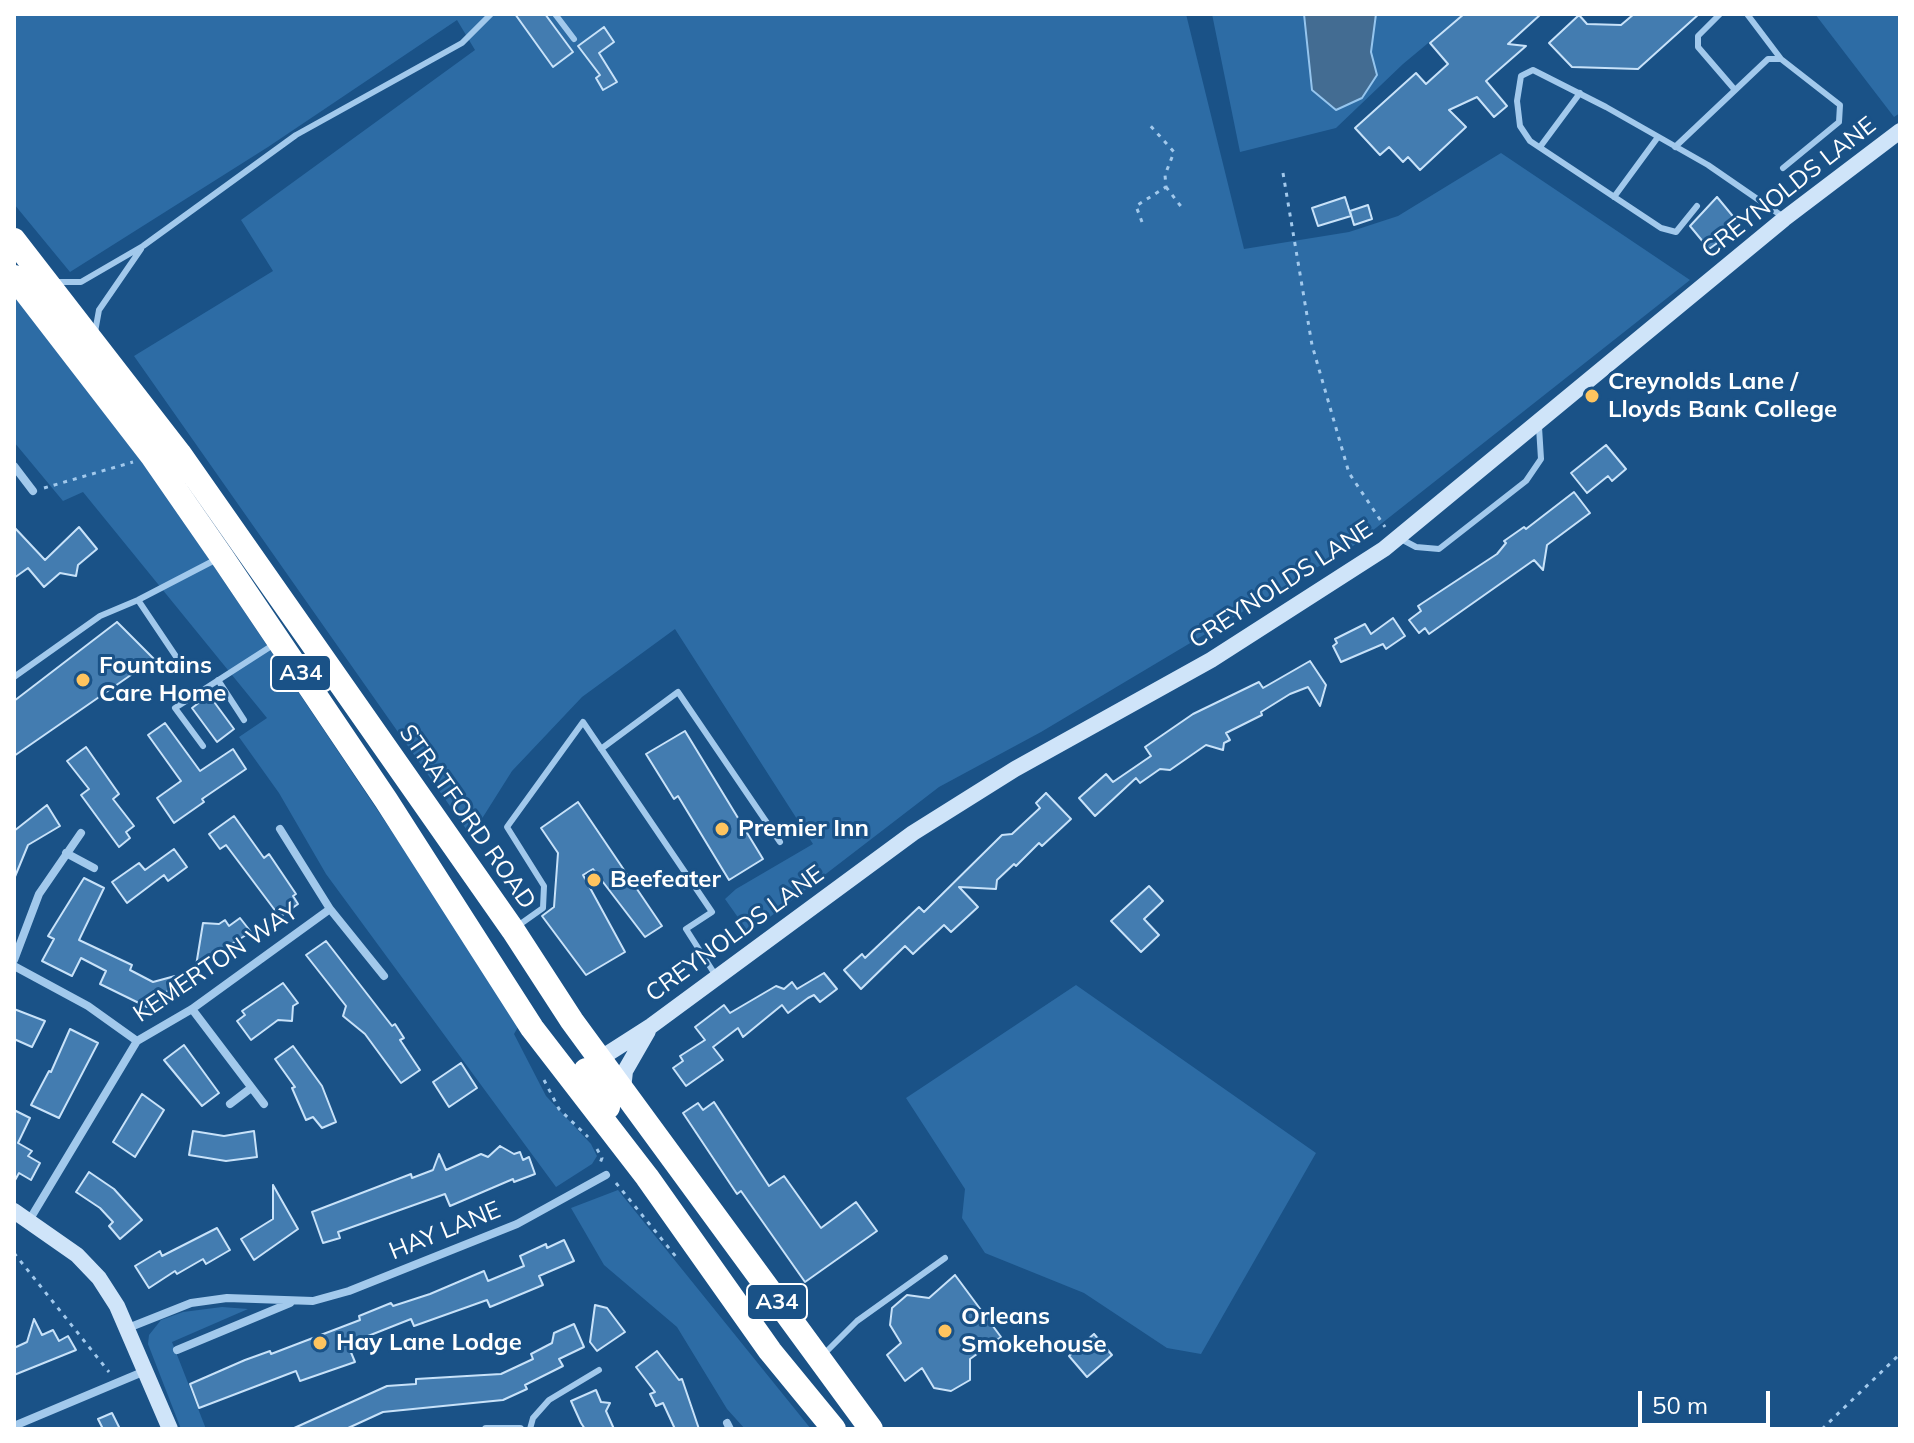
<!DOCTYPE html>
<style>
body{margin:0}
#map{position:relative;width:1914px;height:1443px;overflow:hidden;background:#1a5287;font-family:Mulish,sans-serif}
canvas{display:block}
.frame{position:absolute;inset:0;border:16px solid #fff;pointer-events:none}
.scale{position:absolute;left:1638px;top:1391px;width:132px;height:36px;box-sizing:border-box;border:4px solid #fff;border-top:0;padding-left:10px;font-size:24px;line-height:28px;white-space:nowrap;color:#fff;-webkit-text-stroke:6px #1a5287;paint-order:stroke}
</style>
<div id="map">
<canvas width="1914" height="1443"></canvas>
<div class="frame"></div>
<div class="scale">50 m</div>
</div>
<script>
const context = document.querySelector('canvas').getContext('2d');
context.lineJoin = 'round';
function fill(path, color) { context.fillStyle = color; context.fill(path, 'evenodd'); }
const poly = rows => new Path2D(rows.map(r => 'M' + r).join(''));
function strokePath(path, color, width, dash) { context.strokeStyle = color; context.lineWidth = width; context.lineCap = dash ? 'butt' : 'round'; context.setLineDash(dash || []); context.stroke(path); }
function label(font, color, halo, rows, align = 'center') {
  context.font = font + ' Mulish,sans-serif'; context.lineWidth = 6; context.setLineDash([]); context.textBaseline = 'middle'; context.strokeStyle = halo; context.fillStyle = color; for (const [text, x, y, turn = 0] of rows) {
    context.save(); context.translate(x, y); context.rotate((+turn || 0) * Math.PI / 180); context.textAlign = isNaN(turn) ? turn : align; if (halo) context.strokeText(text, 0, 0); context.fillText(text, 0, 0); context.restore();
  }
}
fill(poly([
 [14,14,1186,14,1244,249,1349,232,1398,216,1501,153,1690,280,1353,546,1041,732,939,787,749,933,725,899,736,889,813,844,675,629,582,697,512,771,471,836,134,356,273,271,241,220,475,50,457,20,268,147,70,272,14,204],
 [1212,14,1463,14,1403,64,1336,128,1240,152],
 [1815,14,1900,14,1900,113,1894,117],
 [14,295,160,486,417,869,518,1027,514,1034,546,1096,591,1144,597,1156,592,1164,556,1187,326,874,279,793,239,737,267,718,83,492,63,501,14,442],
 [1076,985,1316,1153,1201,1354,1167,1348,1084,1293,985,1253,962,1218,965,1189,906,1098],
 [618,1190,811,1429,745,1429,727,1409,677,1327,604,1265,571,1208],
 [222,1307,248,1309,172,1342,206,1429,181,1429,148,1344,149,1335,161,1320,183,1312]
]), '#2d6ca5');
const water = poly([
 [1304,14,1376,14,1371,52,1377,75,1362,98,1336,110,1312,90,1304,14]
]);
fill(water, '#436c92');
strokePath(water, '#95c5ee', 2);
const building = poly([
 [515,14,545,14,573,52,553,67,515,14],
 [1464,14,1541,14,1508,44,1526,46,1486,81,1507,106,1494,117,1477,97,1449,110,1466,127,1420,170,1408,157,1403,162,1389,147,1380,155,1355,128,1416,73,1426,84,1448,64,1430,43,1464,14],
 [1634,14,1699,14,1638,69,1572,67,1549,43,1579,15,1587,24,1621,25,1634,14],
 [604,27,614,42,599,53,617,82,603,90,596,78,600,75,578,46,604,27],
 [1345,197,1351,216,1318,226,1312,208,1345,197],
 [1717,197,1741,226,1709,249,1690,226,1717,197],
 [1368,205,1372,219,1354,225,1350,211,1368,205],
 [1606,445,1626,469,1612,481,1608,476,1587,493,1571,473,1606,445],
 [1574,492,1590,513,1547,545,1543,570,1534,560,1429,634,1425,628,1419,633,1409,620,1421,611,1418,606,1497,554,1506,543,1504,541,1524,527,1526,529,1574,492],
 [14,527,45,560,79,527,97,549,78,565,76,576,60,573,44,587,28,568,14,578,14,527],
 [1393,618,1405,636,1386,649,1383,644,1341,662,1333,646,1337,643,1335,639,1365,624,1371,634,1393,618],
 [117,622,154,659,14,756,14,701,117,622],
 [1310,661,1326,685,1320,706,1308,687,1290,694,1261,712,1262,715,1226,733,1230,740,1224,743,1223,750,1206,745,1170,770,1160,769,1140,783,1136,778,1095,816,1079,798,1106,774,1113,782,1151,756,1145,747,1193,714,1259,682,1263,688,1310,661],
 [209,695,234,729,217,742,192,708,209,695],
 [165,723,200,771,233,749,246,769,202,799,204,802,174,823,157,798,181,781,148,735,165,723],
 [685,731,763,859,729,880,678,796,674,799,646,754,685,731],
 [86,747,119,794,113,799,134,826,126,832,130,838,119,847,81,795,89,789,67,761,86,747],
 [1046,793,1071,819,1042,846,1039,843,1016,866,1014,864,997,880,996,889,959,887,978,907,951,932,944,925,913,954,905,946,861,989,844,970,862,954,865,958,919,907,924,912,1002,835,1012,834,1040,808,1036,803,1046,793],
 [578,802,662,926,645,937,593,869,583,875,625,952,586,975,542,916,554,907,558,853,541,828,578,802],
 [47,805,60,826,28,845,14,879,14,831,47,805],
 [234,816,264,858,269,854,296,894,293,896,298,904,280,917,226,845,220,849,209,834,234,816],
 [174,849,187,867,168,881,164,875,127,903,112,882,139,863,145,870,174,849],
 [84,878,104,888,79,940,132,965,130,970,153,982,175,976,159,1008,149,1003,147,1007,100,984,106,971,81,958,72,976,42,961,54,939,48,936,84,878],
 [1149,886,1163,901,1144,919,1159,935,1141,952,1111,921,1149,886],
 [240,918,251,932,196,966,203,923,219,924,225,920,229,926,240,918],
 [326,941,392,1026,395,1024,404,1038,400,1040,420,1070,401,1083,365,1034,343,1016,346,1006,306,955,326,941],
 [824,973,837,989,820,1002,814,995,808,998,788,1013,782,1005,743,1037,738,1028,713,1047,723,1060,686,1086,673,1068,683,1061,680,1056,705,1040,695,1027,724,1005,730,1013,776,986,784,989,792,982,797,989,824,973],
 [283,983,298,1003,293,1006,292,1021,278,1020,251,1040,237,1021,245,1015,242,1011,283,983],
 [14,1009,45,1021,32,1047,14,1039,14,1009],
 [70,1029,98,1043,59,1118,31,1105,49,1071,51,1072,70,1029],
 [184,1045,219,1093,202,1106,164,1060,184,1045],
 [293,1046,322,1086,336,1122,322,1128,313,1117,306,1120,292,1088,295,1087,275,1059,293,1046],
 [461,1063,477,1088,449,1107,433,1082,461,1063],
 [142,1094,164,1110,135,1157,113,1142,142,1094],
 [714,1102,769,1186,784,1176,821,1228,856,1202,877,1231,805,1282,741,1191,737,1194,683,1113,698,1103,703,1110,714,1102],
 [14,1110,30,1118,18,1143,32,1151,28,1156,40,1163,31,1180,19,1173,14,1182,14,1110],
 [193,1131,224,1136,254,1131,257,1157,226,1161,189,1155,193,1131],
 [500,1146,514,1154,520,1152,523,1160,529,1157,535,1174,514,1182,513,1179,450,1206,445,1194,338,1232,340,1238,323,1243,312,1212,411,1174,412,1178,433,1170,439,1154,446,1170,481,1154,488,1157,500,1146],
 [89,1172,114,1189,142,1220,120,1239,109,1226,113,1222,100,1208,76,1192,89,1172],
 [273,1185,298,1229,254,1260,241,1239,273,1219,273,1185],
 [217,1228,230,1250,206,1264,203,1259,177,1274,175,1271,149,1288,135,1266,160,1251,162,1256,217,1228],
 [564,1240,574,1261,539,1276,543,1285,490,1307,487,1300,414,1326,411,1319,363,1338,365,1344,350,1350,355,1362,300,1381,296,1371,199,1408,190,1384,245,1360,270,1351,271,1354,360,1320,359,1316,391,1303,393,1306,430,1294,484,1271,488,1281,524,1266,520,1256,546,1244,547,1248,564,1240],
 [955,1275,1001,1337,970,1359,970,1380,951,1391,934,1388,922,1368,905,1381,887,1355,901,1343,890,1325,892,1308,907,1295,929,1298,955,1275],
 [595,1305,607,1308,625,1332,597,1351,590,1342,595,1305],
 [34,1319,42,1335,53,1330,59,1341,68,1336,76,1350,14,1375,14,1348,27,1342,34,1319],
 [574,1324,584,1347,559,1359,563,1366,525,1385,527,1389,503,1400,383,1412,346,1429,292,1429,387,1386,416,1384,416,1379,501,1374,533,1359,531,1354,552,1343,554,1333,574,1324],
 [1094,1334,1112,1355,1087,1377,1069,1356,1094,1334],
 [657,1351,679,1380,682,1379,699,1429,675,1429,663,1403,656,1406,650,1394,655,1392,636,1367,657,1351],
 [596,1390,601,1402,610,1403,606,1411,614,1429,585,1429,581,1423,571,1401,596,1390],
 [112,1413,120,1429,103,1429,98,1419,112,1413]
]);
fill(building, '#437cb0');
strokePath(building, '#c8e2f9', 2);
strokePath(poly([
 [1283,173,1312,345,1349,473,1385,527],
 [1166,187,1183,209],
 [1142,222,1136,206,1166,187,1165,175,1174,152,1148,123],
 [44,488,133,462],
 [544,1080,559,1109,588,1137],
 [597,1149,602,1158,600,1163],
 [616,1183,677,1258],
 [14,1253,109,1372],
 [1822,1429,1900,1354]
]), '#a2c9ec', 3, [4, 6]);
strokePath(poly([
 [555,14,574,39],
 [1720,14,1698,36,1698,47,1735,90],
 [1747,14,1781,59],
 [1540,147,1580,93],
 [1675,147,1768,59,1781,59,1840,105,1839,122,1783,168],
 [1614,197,1658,137],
 [1697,206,1676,232,1661,228,1530,141,1520,126,1517,101,1521,76,1533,70,1606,107,1708,165,1782,216],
 [57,282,81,282,143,246,296,135,462,43,491,14],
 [95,332,99,310,141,249],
 [1401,539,1416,547,1439,549,1526,481,1541,459,1539,427],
 [138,600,179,661],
 [14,677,100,616,138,600,215,560],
 [218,680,244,720],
 [203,746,175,708,273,645],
 [601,749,678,692,780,842],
 [519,925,543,908,544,886,507,827,583,722,712,912,686,929,716,976],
 [824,1354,857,1321,945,1258],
 [530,1429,533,1418,549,1400,599,1370]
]), '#a2c9ec', 6);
strokePath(poly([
 [14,466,33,491],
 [280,829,330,909],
 [66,853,94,868],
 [14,960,39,894,81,833],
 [14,966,88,1006,137,1041],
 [192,1009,264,1104],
 [230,1104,251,1088],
 [30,1219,137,1041,192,1009,330,909,384,976],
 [128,1328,191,1303,227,1298,313,1301,349,1291,517,1224,606,1175],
 [177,1350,290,1303],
 [727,1423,730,1429],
 [14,1426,145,1371],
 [486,1429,520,1429]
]), '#a2c9ec', 8);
strokePath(poly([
 [601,1058,651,1026,913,833,1015,769,1211,660,1384,549,1784,219,1900,131],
 [623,1089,625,1071,648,1031],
 [14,1211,77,1255,99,1278,117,1306,170,1429]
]), '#cfe4f9', 16);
strokePath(poly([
 [14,240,179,453,513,930,572,1021,871,1429],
 [14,277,152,456,222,557,386,800,532,1028,647,1177,770,1351,834,1429],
 [586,1070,608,1107]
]), '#fff', 24);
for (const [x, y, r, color] of [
 [1592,396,8,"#fec45f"],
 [83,680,8,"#fec45f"],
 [722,829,8,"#fec45f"],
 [594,880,8,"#fec45f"],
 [945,1331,8,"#fec45f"],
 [320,1343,8,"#fec45f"]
]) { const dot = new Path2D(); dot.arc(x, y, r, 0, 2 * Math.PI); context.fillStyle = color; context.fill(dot); strokePath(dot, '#1a5287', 3); }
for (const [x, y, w] of [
 [301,673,60],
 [777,1302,60]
]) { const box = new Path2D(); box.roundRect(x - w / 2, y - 18, w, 36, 6); context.fillStyle = '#1a5287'; context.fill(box); strokePath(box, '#fff', 2); }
label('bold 22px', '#fff', null, [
 ["A34",301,673],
 ["A34",777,1302]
]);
label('24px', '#fff', '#1a5287', [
 ["CREYNOLDS LANE",1789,188,-38],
 ["CREYNOLDS LANE",1281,585,-33],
 ["STRATFORD ROAD",467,817,55],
 ["CREYNOLDS LANE",735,934,-36],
 ["KEMERTON WAY",216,963,-34],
 ["HAY LANE",445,1231,-22]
]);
label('bold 24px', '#fff', '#1a5287', [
 ["Creynolds Lane /",1608,382],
 ["Lloyds Bank College",1608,410],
 ["Fountains",99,666],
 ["Care Home",99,694],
 ["Premier Inn",738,829],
 ["Beefeater",610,880],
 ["Orleans",961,1317],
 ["Smokehouse",961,1345],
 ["Hay Lane Lodge",336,1343]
], 'left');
</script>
